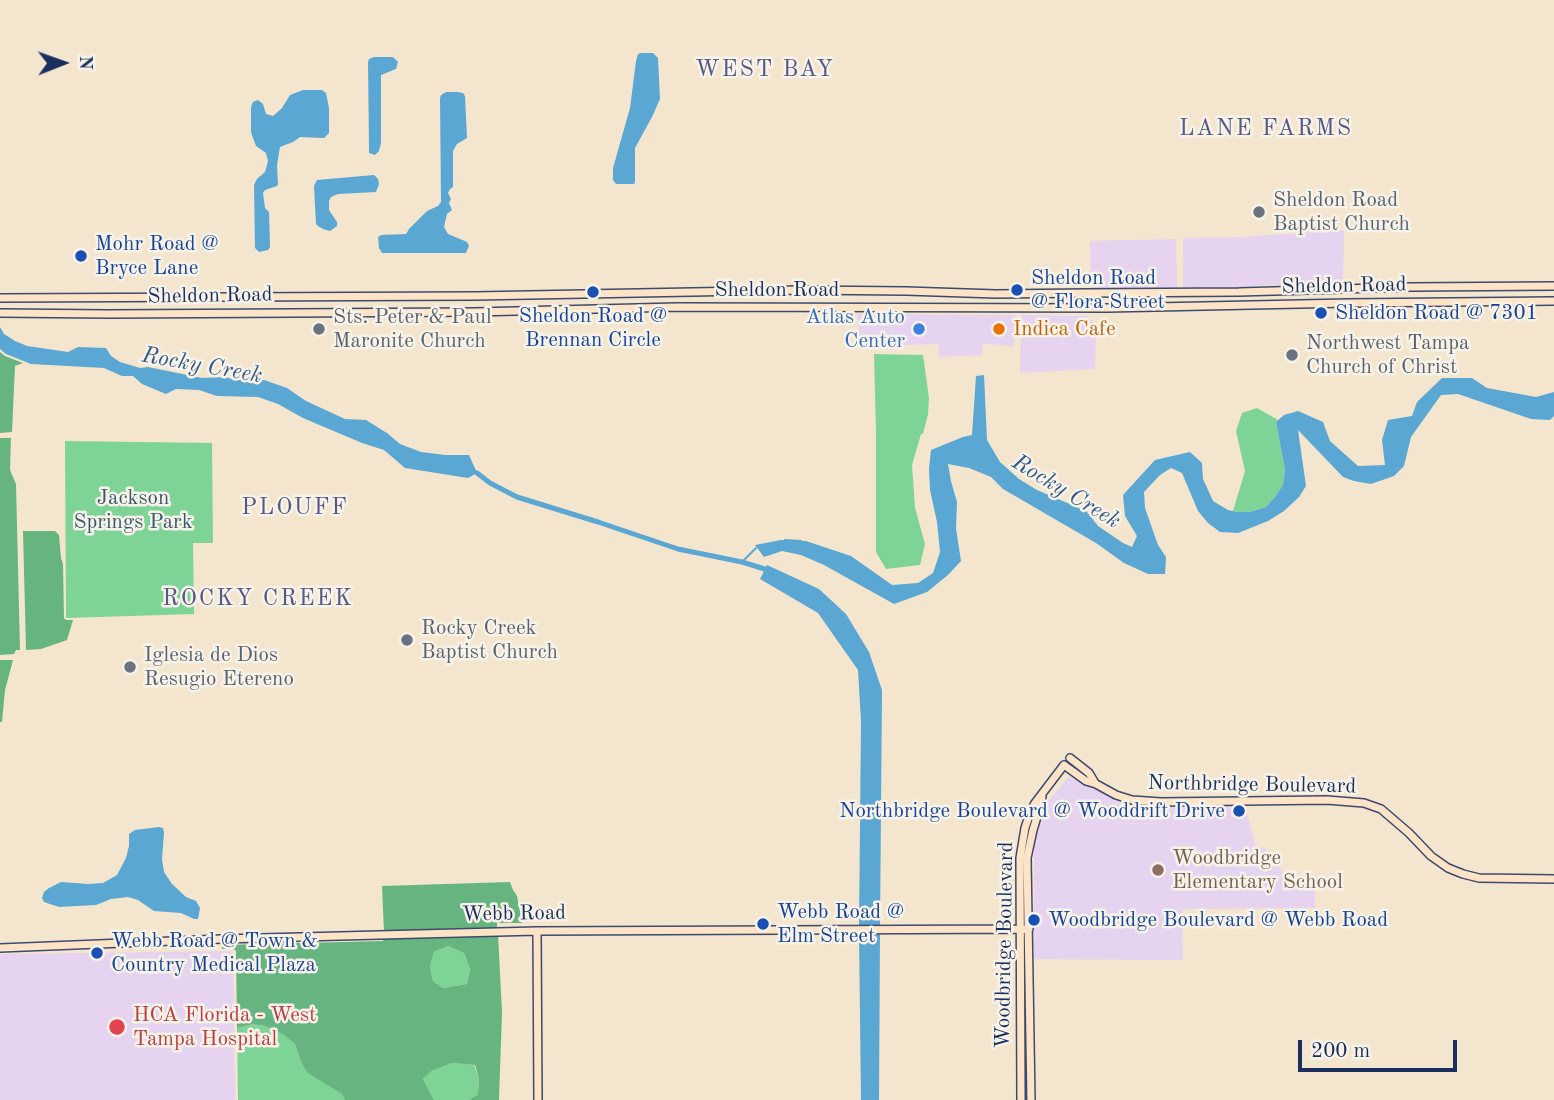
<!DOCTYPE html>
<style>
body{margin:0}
#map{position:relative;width:1554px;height:1100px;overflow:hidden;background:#f4e5ce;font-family:"Old Standard TT",serif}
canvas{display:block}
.north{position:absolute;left:28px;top:28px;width:70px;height:70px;-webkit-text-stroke:5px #f7f3e8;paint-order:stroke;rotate:89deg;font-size:19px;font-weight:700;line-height:28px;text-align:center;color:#1b2f5e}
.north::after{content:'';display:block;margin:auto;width:24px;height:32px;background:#1b2f5e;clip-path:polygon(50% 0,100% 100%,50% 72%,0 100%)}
.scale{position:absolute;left:1298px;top:1040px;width:159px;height:32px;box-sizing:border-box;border:4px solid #1b2f5e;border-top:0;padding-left:9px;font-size:21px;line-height:24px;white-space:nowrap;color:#1b2f5e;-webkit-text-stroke:5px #f7f3e8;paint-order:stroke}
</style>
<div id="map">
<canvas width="1554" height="1100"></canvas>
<div class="north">N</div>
<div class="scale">200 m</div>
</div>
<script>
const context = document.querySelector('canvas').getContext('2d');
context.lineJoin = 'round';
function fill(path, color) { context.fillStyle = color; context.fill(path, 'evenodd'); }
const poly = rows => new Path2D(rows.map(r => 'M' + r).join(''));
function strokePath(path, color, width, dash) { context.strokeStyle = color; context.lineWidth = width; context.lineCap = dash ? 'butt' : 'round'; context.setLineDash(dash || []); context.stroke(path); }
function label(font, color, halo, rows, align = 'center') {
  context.font = font + ' "Old Standard TT",serif'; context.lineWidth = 5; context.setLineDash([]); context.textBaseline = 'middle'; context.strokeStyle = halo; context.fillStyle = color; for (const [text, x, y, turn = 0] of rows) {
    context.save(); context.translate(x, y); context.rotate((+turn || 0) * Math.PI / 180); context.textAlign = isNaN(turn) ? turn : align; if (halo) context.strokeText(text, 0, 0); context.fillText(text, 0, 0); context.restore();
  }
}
fill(poly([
 [1344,230,1343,285,1266,285,1234,288,1183,289,1183,238,1241,237],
 [1176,239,1177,289,1091,290,1090,241],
 [857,314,1015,315,1014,347,983,343,982,355,939,357,939,344,860,346],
 [1021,315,1087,316,1094,322,1096,331,1095,369,1020,373],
 [1069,777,1135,808,1245,805,1255,844,1284,859,1280,865,1283,875,1315,888,1315,908,1182,909,1183,960,1034,959,1034,842,1048,801],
 [233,951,235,1100,0,1100,0,954]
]), '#e5d3f0');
fill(poly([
 [874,354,923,355,929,398,928,414,923,434,921,434,912,465,915,508,925,544,920,565,886,569,876,552,876,432],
 [1257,408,1278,420,1276,422,1285,470,1283,485,1275,497,1266,507,1250,512,1237,512,1233,511,1245,471,1236,431,1242,413],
 [65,441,212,443,213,543,193,543,194,614,66,618],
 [448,946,464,953,470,969,467,984,443,988,433,981,430,966,434,952],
 [253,1024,265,1026,284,1035,295,1044,301,1062,342,1094,345,1100,238,1100,237,1028],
 [452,1063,474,1065,479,1079,478,1094,469,1100,434,1100,423,1079,430,1071]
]), '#7ed397');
fill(poly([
 [0,352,5,356,23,363,15,366,12,432,0,433],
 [0,438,11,438,10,470,16,484,20,650,16,650,14,654,0,655],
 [23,531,55,531,59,535,61,558,63,564,64,618,66,620,73,620,67,640,41,649,26,650],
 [0,660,13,660,5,690,2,722,0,722],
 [510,882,513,890,517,896,522,923,497,923,497,929,384,932,382,886],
 [498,934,502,1012,499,1100,469,1100,478,1094,479,1079,475,1065,452,1063,431,1071,423,1079,434,1100,345,1100,342,1094,308,1073,301,1062,295,1044,284,1035,265,1026,253,1024,237,1028,236,951,234,949,222,949,222,945,383,941,384,937],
 [448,946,464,953,470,969,467,984,443,988,433,981,430,966,434,952]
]), '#66b580');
fill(poly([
 [641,53,653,53,658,58,660,99,652,117,635,148,635,182,634,184,616,184,613,180,613,168,630,108,636,61,638,54],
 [374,57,393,57,398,62,396,69,381,75,381,143,379,151,375,155,369,153,369,149,368,62,369,59],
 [303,90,322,90,326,93,329,108,329,133,324,138,300,137,293,142,280,147,277,165,278,184,277,186,265,190,263,193,265,208,269,212,270,247,268,250,259,252,255,248,254,185,257,179,265,172,268,161,266,153,256,146,253,138,251,132,251,107,253,102,258,100,263,104,266,114,273,116,282,108,290,95],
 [446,92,457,92,463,93,465,96,467,138,457,144,453,151,453,187,450,189,448,193,451,199,449,203,452,210,447,214,444,227,448,234,467,242,469,246,466,253,382,253,379,248,378,237,381,235,406,234,409,229,427,211,438,206,441,202,440,98,441,95],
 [374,175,378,179,379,184,376,192,338,194,331,197,329,201,329,210,337,222,337,226,330,231,323,229,318,226,316,224,314,186,317,180],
 [0,327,4,334,15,341,27,346,68,352,78,347,106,348,111,356,120,362,140,368,148,367,202,378,226,377,234,380,264,380,287,388,306,401,345,419,366,420,387,433,400,444,421,452,445,455,469,455,477,473,468,478,405,468,384,450,362,443,303,418,278,404,258,397,217,396,199,390,176,389,166,394,142,384,133,376,122,376,104,368,31,364,6,354,0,349],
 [984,375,987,440,1000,462,1019,479,1037,490,1086,511,1098,526,1123,543,1132,547,1137,536,1125,516,1123,495,1155,460,1190,452,1202,463,1203,479,1213,501,1228,510,1237,512,1250,512,1266,507,1275,497,1283,485,1285,470,1276,422,1284,415,1298,411,1323,422,1330,441,1358,466,1385,465,1382,440,1388,420,1412,416,1417,402,1442,378,1472,378,1487,388,1536,397,1554,392,1554,416,1550,420,1531,419,1458,394,1441,395,1411,437,1404,466,1394,476,1371,484,1354,481,1343,477,1298,430,1306,486,1299,497,1284,511,1268,521,1238,533,1220,532,1208,523,1198,511,1182,473,1171,468,1160,475,1144,492,1145,508,1158,545,1166,557,1165,574,1148,574,1124,563,1096,543,1003,489,991,477,969,468,948,464,951,481,957,502,956,529,961,561,948,575,927,592,894,604,824,565,801,555,782,551,764,557,755,545,781,540,806,541,851,556,892,585,918,583,933,573,940,552,937,522,930,490,929,469,931,450,963,437,972,435,976,376],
 [767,565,819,589,846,614,869,652,882,690,880,927,859,927,861,721,858,670,818,613,760,579],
 [159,827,163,828,164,833,162,859,164,872,172,884,186,897,196,901,200,908,198,919,194,919,181,913,154,911,138,900,128,897,111,899,96,905,59,907,44,902,42,898,44,892,49,888,61,882,88,884,103,883,117,875,126,858,129,846,129,834,135,830],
 [859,932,880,932,879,1100,861,1100]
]), '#59a7d2');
strokePath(poly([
 [785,540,801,541],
 [742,562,756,548]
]), '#59a7d2', 2);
strokePath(poly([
 [477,473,490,483,517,497,598,522,678,549,742,562,771,571]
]), '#59a7d2', 5);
const secondary = poly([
 [0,298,475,296,801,290,906,291,996,294,1088,293,1239,292,1411,287,1554,286],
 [0,313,109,314,475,312,677,307,1108,308,1348,303,1554,301],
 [1070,758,1089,773,1095,783],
 [537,931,538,1100],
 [0,948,222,939,537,931,1029,929],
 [1021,1100,1020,858,1025,828,1030,813,1035,803,1064,765,1086,781,1096,784,1116,795,1132,800,1161,802,1327,800,1364,803,1381,809,1409,833,1431,856,1448,868,1463,874,1479,878,1554,879],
 [1031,1100,1027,858,1033,830,1040,807,1042,796]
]);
strokePath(secondary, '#3c4a6f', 10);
strokePath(secondary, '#fee4c6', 7);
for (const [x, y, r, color] of [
 [1259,212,7,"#6b7280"],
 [81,256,7,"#1a4fb4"],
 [1017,290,7,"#1a4fb4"],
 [593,292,7,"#1a4fb4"],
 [1321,313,7,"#1a4fb4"],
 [319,329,7,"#6b7280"],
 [919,329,7,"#3f7fe0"],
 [999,329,7,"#e8710a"],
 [1292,355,7,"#6b7280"],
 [407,640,7,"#6b7280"],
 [130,667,7,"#6b7280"],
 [1239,811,7,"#1a4fb4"],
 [1158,870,7,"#8d6e63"],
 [1034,920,7,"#1a4fb4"],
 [763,924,7,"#1a4fb4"],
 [97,953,7,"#1a4fb4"],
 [117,1027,9,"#e0444e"]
]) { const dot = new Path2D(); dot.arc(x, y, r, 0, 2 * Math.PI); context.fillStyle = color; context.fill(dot); strokePath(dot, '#f7f3e8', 2.5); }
label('21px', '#5b616d', '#f7f3e8', [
 ["Sheldon Road",1273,200],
 ["Baptist Church",1273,224],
 ["Sts. Peter & Paul",333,317],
 ["Maronite Church",333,341],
 ["Northwest Tampa",1306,343],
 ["Church of Christ",1306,367],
 ["Rocky Creek",421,628],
 ["Baptist Church",421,652],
 ["Iglesia de Dios",144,655],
 ["Resugio Etereno",144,679]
], 'left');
label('21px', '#164399', '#f7f3e8', [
 ["Mohr Road @",95,244],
 ["Bryce Lane",95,268],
 ["Sheldon Road",1031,278],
 ["@ Flora Street",1031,302],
 ["Sheldon Road @ 7301",1335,313],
 ["Sheldon Road @",593,316,"center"],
 ["Brennan Circle",593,340,"center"],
 ["Northbridge Boulevard @ Wooddrift Drive",1225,811,"right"],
 ["Webb Road @",777,912],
 ["Elm Street",777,936],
 ["Woodbridge Boulevard @ Webb Road",1048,920],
 ["Webb Road @ Town &",111,941],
 ["Country Medical Plaza",111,965]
], 'left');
label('21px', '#1b2f5e', '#f7f3e8', [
 ["Sheldon Road",1344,286,-1],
 ["Sheldon Road",777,290],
 ["Sheldon Road",210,296,-1],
 ["Northbridge Boulevard",1252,785,1],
 ["Webb Road",514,914,-1],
 ["Woodbridge Boulevard",1005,945,-89]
]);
label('21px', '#366cbe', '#f7f3e8', [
 ["Atlas Auto",905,317],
 ["Center",905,341]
], 'right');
label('21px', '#c56008', '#f7f3e8', [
 ["Indica Cafe",1013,329]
], 'left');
label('21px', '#34586c', '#f7f3e8', [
 ["Jackson",133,498],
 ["Springs Park",133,522]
]);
label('21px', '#785e54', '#f7f3e8', [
 ["Woodbridge",1172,858],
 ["Elementary School",1172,882]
], 'left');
label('21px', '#be3a42', '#f7f3e8', [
 ["HCA Florida - West",133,1015],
 ["Tampa Hospital",133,1039]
], 'left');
context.letterSpacing = '2px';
label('23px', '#585886', '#f7f3e8', [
 ["WEST BAY",765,70],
 ["LANE FARMS",1266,129],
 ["PLOUFF",295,508],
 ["ROCKY CREEK",258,599]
]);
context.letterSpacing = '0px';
label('italic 23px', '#315987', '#f7f3e8', [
 ["Rocky Creek",202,366,10],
 ["Rocky Creek",1066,492,31]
]);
</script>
